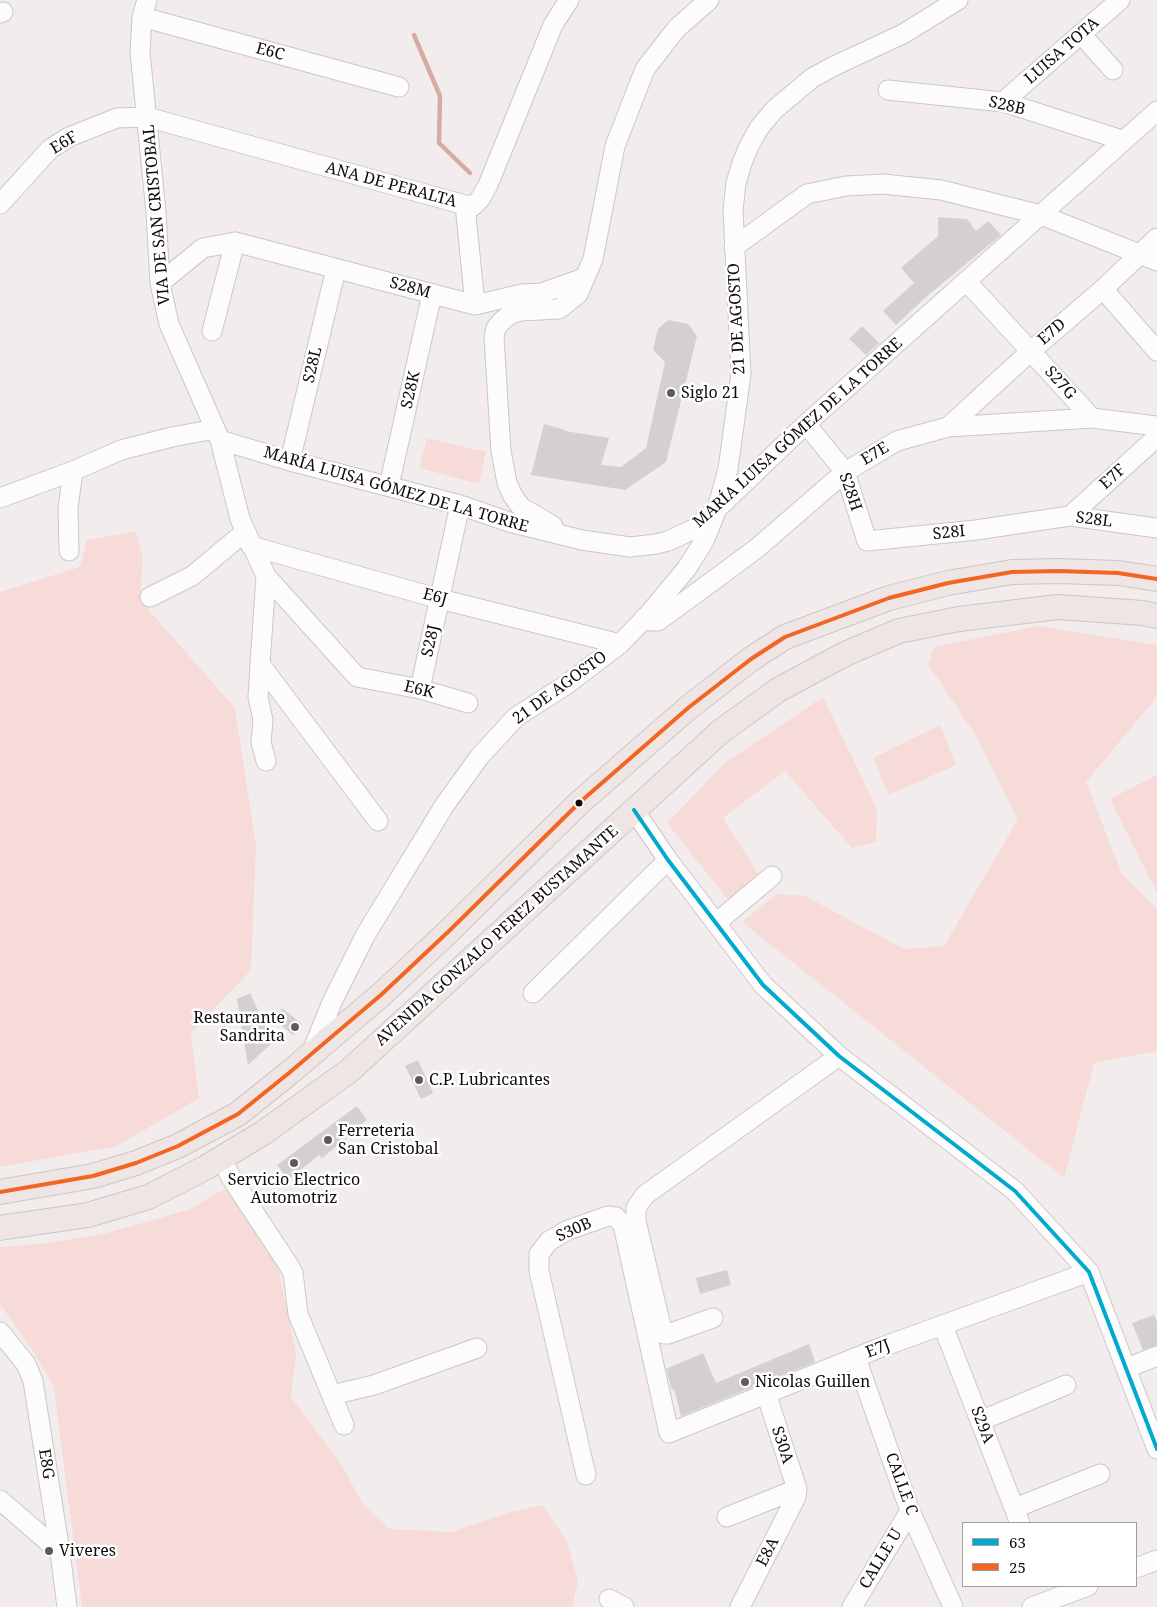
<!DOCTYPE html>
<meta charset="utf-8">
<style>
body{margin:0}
#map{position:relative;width:1157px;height:1607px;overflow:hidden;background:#f2edec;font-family:"Noto Serif",serif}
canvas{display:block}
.legend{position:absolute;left:962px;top:1522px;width:175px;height:65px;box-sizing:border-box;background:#fff;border:1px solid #9f9d9d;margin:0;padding:6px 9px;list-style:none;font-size:15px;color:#0e0b0b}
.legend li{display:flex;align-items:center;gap:10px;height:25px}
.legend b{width:25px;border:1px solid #9f9d9d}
</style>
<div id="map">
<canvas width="1157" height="1607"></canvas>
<ul class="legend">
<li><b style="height:6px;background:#00a9ce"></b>63</li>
<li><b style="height:6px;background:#f26522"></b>25</li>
</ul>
</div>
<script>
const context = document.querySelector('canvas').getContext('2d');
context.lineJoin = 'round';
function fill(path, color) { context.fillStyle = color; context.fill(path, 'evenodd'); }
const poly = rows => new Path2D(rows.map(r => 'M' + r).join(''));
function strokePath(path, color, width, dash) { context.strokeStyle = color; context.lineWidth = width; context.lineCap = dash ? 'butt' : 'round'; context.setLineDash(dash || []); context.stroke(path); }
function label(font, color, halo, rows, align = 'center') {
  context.font = font + ' "Noto Serif",serif'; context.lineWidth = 5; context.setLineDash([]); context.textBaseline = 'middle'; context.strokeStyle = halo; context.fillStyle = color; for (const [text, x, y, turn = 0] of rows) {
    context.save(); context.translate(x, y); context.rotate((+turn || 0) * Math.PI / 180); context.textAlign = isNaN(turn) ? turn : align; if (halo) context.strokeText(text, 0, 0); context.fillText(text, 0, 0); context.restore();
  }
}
fill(poly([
 [427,438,486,452,479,484,419,468],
 [136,531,143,558,140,600,235,708,256,846,251,970,191,1033,199,1098,117,1146,0,1167,0,592,80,567,87,540],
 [1038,626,1157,645,1157,697,1086,782,1122,874,1157,909,1157,1051,1094,1063,1064,1178,742,922,777,894,805,896,904,949,944,946,1018,819,976,736,928,664,934,647],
 [823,697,877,809,876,842,852,848,785,771,723,818,759,875,729,901,667,823,725,763],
 [940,725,956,765,889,795,873,758],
 [1157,775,1157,893,1110,799],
 [227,1187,278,1268,296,1353,291,1397,339,1461,363,1504,389,1529,451,1532,510,1512,542,1505,567,1541,578,1582,572,1607,82,1607,54,1387,35,1354,0,1304,0,1247,49,1243,107,1233,191,1209]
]), '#f6dbd8');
strokePath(poly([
 [414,35,440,96,439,143,470,173]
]), '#d7aba5', 4.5);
fill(poly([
 [938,217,967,219,976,231,988,221,1001,235,926,297,896,325,883,311,914,283,901,268,938,236],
 [668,320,688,324,697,336,666,462,625,490,531,475,544,424,565,430,565,431,609,438,601,465,621,467,646,448,665,362,653,350,658,329],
 [862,326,879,343,866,355,849,339],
 [250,993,273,1042,248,1065,237,999],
 [282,1008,302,1024,293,1035,274,1019],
 [418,1060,433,1093,421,1099,405,1066],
 [357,1106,367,1120,346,1136,347,1138,322,1158,319,1155,288,1180,277,1165],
 [727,1270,731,1285,700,1294,696,1278],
 [1154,1315,1157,1322,1157,1345,1143,1350,1132,1323],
 [809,1344,815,1362,681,1416,674,1389,672,1390,666,1369,703,1353,716,1383]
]), '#d4d0d0');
const minor = poly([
 [147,0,142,17,140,52,156,212,160,283,169,324,220,440,240,519,266,576,260,664,378,821],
 [0,13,3,12],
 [142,17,399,87],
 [1081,34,1113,70],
 [888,90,1003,102,1122,140],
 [1003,102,1120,0],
 [0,204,50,149,69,137,117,118,147,117,465,205,473,206,480,199,488,185,553,25,569,0],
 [465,205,475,305],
 [734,247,807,194,846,186,883,184,941,190,1041,215,1157,261],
 [966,281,1092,418],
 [160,283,203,248,235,242,475,305,522,294,542,293,584,278],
 [1103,289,1157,351],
 [212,331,235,242],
 [806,424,845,472,867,541,976,530,1070,516,1157,528],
 [948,427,1031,351,1103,289,1157,238],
 [220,440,290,461,460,505,509,522,582,540,630,547,656,544,668,541,694,529,717,509,806,424,1157,111],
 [290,461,336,269],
 [389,486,432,294],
 [0,498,73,471,121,450,172,437,215,429],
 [1070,516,1157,437],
 [553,526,521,507,513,496,507,483,501,451,494,337,496,328,503,320,511,314,521,311,559,309,578,294,593,259,615,146,645,69,677,28,709,0],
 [251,546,440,599,620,644],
 [69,551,68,508,73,471],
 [266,576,357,677,420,689,468,703],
 [150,597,192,576,245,532],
 [644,618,651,621,658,621,665,616,756,549,845,472,897,441,948,427,1092,418,1157,426],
 [260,664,258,697,263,720,261,742,266,761],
 [420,689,460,505],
 [634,810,668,860,763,985,839,1056,1015,1191,1089,1272,1157,1449],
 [716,923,772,876],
 [533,993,668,860],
 [311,1054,332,1002,366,934,444,806,480,756,516,717,566,685,620,644,648,615,687,568,704,541,717,509,728,469,741,374,733,211,736,183,742,163,749,146,759,128,774,110,812,78,834,66,903,34,958,0],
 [221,1158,232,1179,288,1264,293,1273,298,1314,344,1425],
 [713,1318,668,1334,664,1334,662,1330,636,1221,636,1208,645,1195,839,1056],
 [943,1326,1020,1523],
 [0,1332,26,1364,33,1381,60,1552,67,1607],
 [856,1358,910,1511,953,1607],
 [1127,1368,1157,1356],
 [332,1395,374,1385,477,1348],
 [980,1421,1066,1385],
 [586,1475,539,1271,539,1254,549,1241,568,1230,608,1216,616,1217,623,1225,669,1433,882,1347,1089,1272],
 [0,1500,60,1552],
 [1015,1508,1100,1474],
 [727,1517,797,1489],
 [1136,1568,1157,1560],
 [609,1599,624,1607],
 [740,1607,796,1497,797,1489,766,1393],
 [852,1607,910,1511],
 [1032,1607,1088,1586]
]);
const major = poly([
 [0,1192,93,1176,136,1163,178,1146,238,1114,289,1073,382,994,449,931,579,803,688,708,751,659,785,637,889,598,948,583,1012,572,1058,571,1118,573,1157,579],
 [0,1228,88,1215,148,1197,205,1168,263,1133,349,1071,720,732,778,690,845,654,899,631,959,619,1058,607,1143,613,1157,616]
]);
strokePath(minor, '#cbc7c7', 21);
strokePath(major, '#cac8c7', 26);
strokePath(minor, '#fdfcfc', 19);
strokePath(major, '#eee5e4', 24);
strokePath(poly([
 [634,810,668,860,763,985,839,1056,1015,1191,1089,1272,1157,1449]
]), '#00a9ce', 4);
strokePath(poly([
 [0,1192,93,1176,136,1163,178,1146,238,1114,289,1073,382,994,449,931,579,803,688,708,751,659,785,637,889,598,948,583,1012,572,1058,571,1118,573,1157,579]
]), '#f26522', 4);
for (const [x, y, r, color] of [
 [671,393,5,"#5e5a5a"],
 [579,803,4.5,"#0e0b0b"],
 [295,1027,5,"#5e5a5a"],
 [419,1080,5,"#5e5a5a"],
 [328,1140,5,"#5e5a5a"],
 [294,1163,5,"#5e5a5a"],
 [745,1382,5,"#5e5a5a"],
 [49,1551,5,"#5e5a5a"]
]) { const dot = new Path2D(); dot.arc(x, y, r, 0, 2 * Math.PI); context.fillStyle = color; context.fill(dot); strokePath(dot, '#fff', 2); }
label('16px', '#0e0b0b', '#fff', [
 ["LUISA TOTA",1062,51,-41],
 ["E6C",270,52,15],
 ["S28B",1007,106,13],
 ["E6F",64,143,-31],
 ["ANA DE PERALTA",391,185,15],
 ["VIA DE SAN CRISTOBAL",157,215,-95],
 ["S28M",410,288,15],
 ["21 DE AGOSTO",737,319,-93],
 ["E7D",1052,332,-41],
 ["S28L",313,365,-77],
 ["S27G",1060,383,48],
 ["S28K",411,390,-77],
 ["MARÍA LUISA GÓMEZ DE LA TORRE",798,433,-42],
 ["E7E",875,454,-31],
 ["E7F",1113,477,-42],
 ["MARÍA LUISA GÓMEZ DE LA TORRE",396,490,16],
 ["S28H",850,492,71],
 ["S28L",1094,520,7],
 ["S28I",949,533,-6],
 ["E6J",435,597,15],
 ["S28J",431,641,-77],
 ["21 DE AGOSTO",560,688,-36],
 ["E6K",419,690,14],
 ["AVENIDA GONZALO PEREZ BUSTAMANTE",497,936,-42],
 ["S30B",574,1230,-24],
 ["E7J",878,1349,-21],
 ["S29A",982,1425,69],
 ["S30A",782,1445,72],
 ["E8G",46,1464,81],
 ["CALLE C",901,1484,70],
 ["E8A",768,1552,-63],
 ["CALLE U",881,1559,-59]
]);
label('16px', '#0e0b0b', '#fff', [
 ["Siglo 21",681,393],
 ["Restaurante",285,1018,"right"],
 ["Sandrita",285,1036,"right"],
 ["C.P. Lubricantes",429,1080],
 ["Ferreteria",338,1131],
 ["San Cristobal",338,1149],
 ["Servicio Electrico",294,1180,"center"],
 ["Automotriz",294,1198,"center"],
 ["Nicolas Guillen",755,1382],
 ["Viveres",59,1551]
], 'left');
</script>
